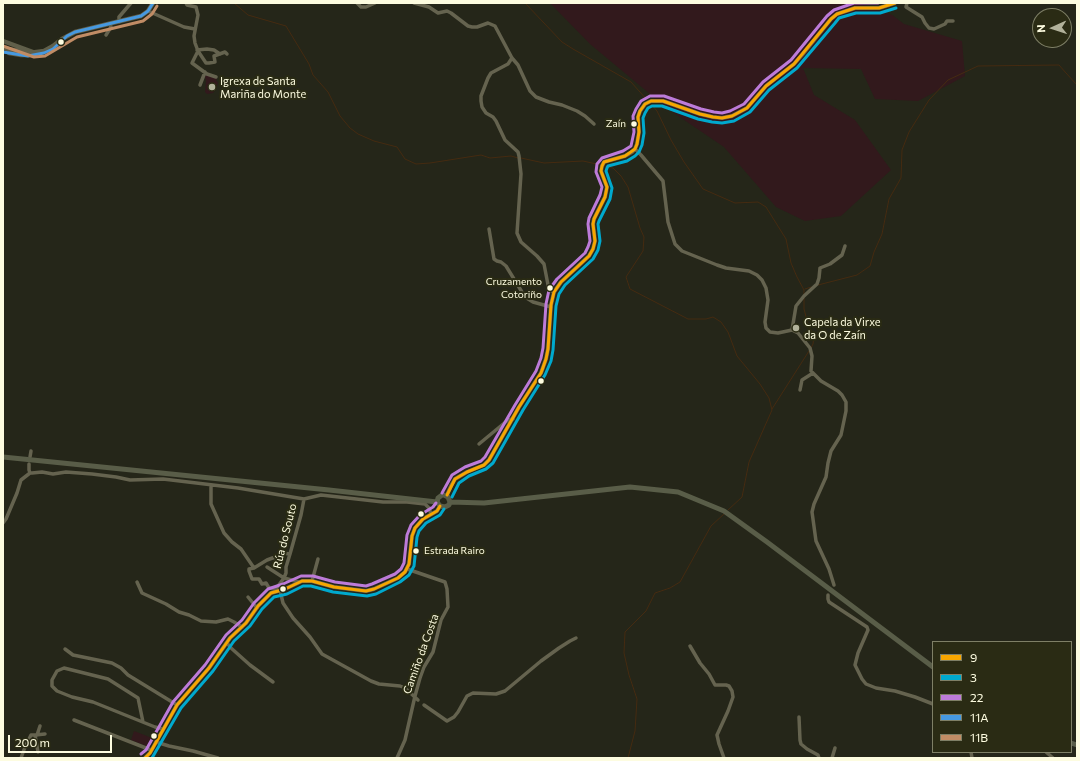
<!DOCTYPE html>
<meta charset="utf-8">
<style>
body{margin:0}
#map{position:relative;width:1080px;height:761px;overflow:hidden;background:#252619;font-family:Commissioner,sans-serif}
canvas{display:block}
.frame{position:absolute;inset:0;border:4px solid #fdfce0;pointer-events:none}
.legend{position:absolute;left:932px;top:641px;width:140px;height:112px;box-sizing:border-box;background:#2a2b14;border:1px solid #7e7f66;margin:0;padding:5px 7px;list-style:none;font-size:12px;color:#fdfce0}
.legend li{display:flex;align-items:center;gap:8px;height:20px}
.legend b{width:20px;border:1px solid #7e7f66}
.north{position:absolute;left:1032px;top:8px;width:40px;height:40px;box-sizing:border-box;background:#2a2b14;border:1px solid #7e7f66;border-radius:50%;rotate:267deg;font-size:11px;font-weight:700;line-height:16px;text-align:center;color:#fdfce0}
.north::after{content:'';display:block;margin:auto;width:14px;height:18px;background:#b1b19a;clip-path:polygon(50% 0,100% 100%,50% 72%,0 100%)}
.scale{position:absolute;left:8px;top:735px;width:104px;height:18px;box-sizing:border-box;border:2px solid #fdfce0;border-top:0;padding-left:5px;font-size:12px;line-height:14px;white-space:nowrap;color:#fdfce0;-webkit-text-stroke:3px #2a2b14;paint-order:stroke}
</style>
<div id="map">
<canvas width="1080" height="761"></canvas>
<div class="frame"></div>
<ul class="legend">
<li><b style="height:5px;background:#f7a600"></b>9</li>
<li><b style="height:5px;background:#00a9ce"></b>3</li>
<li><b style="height:5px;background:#bd7bd9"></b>22</li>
<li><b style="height:5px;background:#4699e1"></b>11A</li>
<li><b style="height:5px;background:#c18c65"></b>11B</li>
</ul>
<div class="north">N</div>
<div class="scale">200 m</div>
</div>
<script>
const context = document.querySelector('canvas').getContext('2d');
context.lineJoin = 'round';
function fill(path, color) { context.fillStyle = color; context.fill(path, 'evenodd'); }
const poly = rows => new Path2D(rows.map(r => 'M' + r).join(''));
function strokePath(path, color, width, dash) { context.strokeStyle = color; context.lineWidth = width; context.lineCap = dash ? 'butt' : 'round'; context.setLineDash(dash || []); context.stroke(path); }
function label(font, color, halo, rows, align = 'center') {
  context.font = font + ' Commissioner,sans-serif'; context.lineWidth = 4; context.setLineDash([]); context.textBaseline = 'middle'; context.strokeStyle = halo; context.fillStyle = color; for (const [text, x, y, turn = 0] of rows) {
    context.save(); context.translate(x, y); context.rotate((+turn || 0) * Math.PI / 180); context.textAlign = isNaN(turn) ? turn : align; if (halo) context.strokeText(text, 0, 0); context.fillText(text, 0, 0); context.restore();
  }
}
fill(poly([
 [550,3,860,3,861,4,892,15,904,24,962,41,965,76,918,101,875,99,861,69,803,68,814,95,855,120,891,170,841,216,805,221,776,207,724,147,668,109,590,44],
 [207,75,217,78,216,81,218,82,216,89,213,93,207,94,205,92,206,81,205,76],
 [134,731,152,738,149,745,147,746,131,740]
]), '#32191c');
strokePath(poly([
 [234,3,248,15,286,26,309,64,313,75,328,92,340,116,350,128,358,134,374,141,397,147,405,159,416,164,430,163,481,155,490,158,511,156,518,158],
 [525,3,562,42,573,49,631,82,648,101],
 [651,104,657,111,671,140,684,162,703,189,735,203,758,202,766,207,786,239,791,263,797,277,804,290,804,295],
 [521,158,544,163,583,161,601,165],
 [604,166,613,168,621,176,628,187,640,228,644,237,643,251,626,277,630,289,688,319,706,319,713,317,721,322,728,332,737,356,760,384,769,398,772,410,749,462,742,497,728,510],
 [818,285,857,275,870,266,874,252,882,234,889,199,901,178,902,150,909,132,929,100,948,80,978,66,1059,65,1066,73,1077,85],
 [805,289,811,287],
 [804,298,804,309,809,328,814,334,813,344,811,348],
 [772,409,809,351],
 [628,758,635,731,637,699,629,675,624,653,625,632,646,611,655,593,670,588,680,582,711,526,724,514]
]), '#452b11', 1);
strokePath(poly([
 [186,3,187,5,196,7],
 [357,3,361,7,366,7,375,3],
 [414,3,429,7,438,13,447,11,451,13,468,26,472,27,477,27,488,23,495,26,512,58,518,65,530,91,536,97,549,102,562,105,577,111,585,116,594,124],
 [907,3,906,7,922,17,925,23,929,28,934,29,945,24,947,21,953,21],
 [196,7,198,15,194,36,195,43,198,51,206,63,209,63,215,62,214,56,225,52,227,54],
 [148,11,184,27,195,29],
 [119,22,119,17,131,3],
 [106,35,111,27,110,24],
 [197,50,207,49,214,50,220,54],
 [198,51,192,63,207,74,216,77],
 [512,58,508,64,491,73,488,78,481,96,481,101,482,107,486,113,493,117,496,121,505,140,518,152,519,156,521,174,517,233,521,242,537,256,544,264,549,290,554,292],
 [200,85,205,72],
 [635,149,641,155,663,181,668,222,675,244,682,251,717,265,726,268,749,271,757,275,762,280,766,288,768,300,765,322,766,328,770,332,778,333,792,330,798,333,810,348,812,356,811,371,821,381,838,391,842,395,846,402,846,411,841,435,831,451,828,463,826,477,814,504,812,512,816,541,829,569,834,585],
 [489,229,494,259,497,261,501,262,506,266,525,297,533,302,551,307],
 [792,330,796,306,804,296,817,284,819,278,820,268,830,264,842,255,845,246],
 [800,390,802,380,813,373],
 [479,444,508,420,513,419],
 [30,457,31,451],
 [29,464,29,470,30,473,32,473,42,472,53,474,66,472,92,474,116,477,130,480,163,479,238,488,304,499,321,495,383,502,407,502,425,504,429,508,431,514],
 [211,485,211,504,224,533,232,542,241,549,254,568,249,569,249,571,252,579,259,579,262,584,266,583,269,588,275,589],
 [3,523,6,519,17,493,21,480,30,473],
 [267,567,284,578,299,582],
 [254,568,267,560,278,556,282,553,290,554],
 [312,581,318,559],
 [137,582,142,593,166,604,179,612,189,615,201,621,216,622,228,619,234,622,242,627],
 [275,590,284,578,286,573,286,567,290,554,301,515,304,499],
 [280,590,283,603,293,618,310,637,322,654,371,681,379,684,400,686,405,688,418,700],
 [828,595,828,599,829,602,867,627,868,630,858,653,855,665,862,679,866,684,876,688,895,691,915,697,933,704],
 [248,597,257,608],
 [227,643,231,648,250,665,273,682],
 [690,646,700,663,709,674,715,685,726,685,729,686,732,691,733,697,728,711,717,735,719,744,724,758],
 [65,649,73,655,112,663,121,668,128,675,177,705],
 [424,705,447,721,454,717,458,712,467,696,473,693,496,694,505,691,541,661,559,648,570,641,576,638],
 [799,717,800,740,801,744,807,749,818,755,819,758],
 [74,720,151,750],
 [143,722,138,698,108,679,64,668,57,671,52,680,52,686,57,691,72,697,93,702,155,727,163,729],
 [35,735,45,734],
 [37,735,40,726],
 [156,742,169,746,193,751,218,758],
 [971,752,972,758],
 [1046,752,1053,758],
 [21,758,25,747,31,735,35,735,38,752],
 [397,758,405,740,415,696,420,678,424,667,433,652,441,620,448,607,447,589,445,582,407,569],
 [832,758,835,748]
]), '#65634f', 3.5);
strokePath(poly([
 [447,495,451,486,455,479,467,472,484,465,489,460,519,407,541,373,546,359,548,349,551,305,554,292,561,282,589,256,593,249,595,241,593,224,594,219,605,197,607,187,601,171,602,166,604,162,607,161,625,156,632,152,635,149,637,144,639,132,638,117,640,111,645,104,651,101,663,101,700,114,713,117,722,118,732,116,747,108,766,86,794,64,802,55,831,19,837,14,855,8,879,8,895,3],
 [145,758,150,753,177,705,209,668,230,638,246,623,258,606,271,593,285,589,302,581,312,581,334,587,366,591,374,589,398,578,405,572,409,564,412,536,415,528,423,519,437,511,440,506]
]), '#65634f', 4);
strokePath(poly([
 [3,41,33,52],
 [3,48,29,53,44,51,53,46,62,39,75,32,141,16,148,11,153,3],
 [9,53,21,55,29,55]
]), '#605f4a', 4.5);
strokePath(poly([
 [3,457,329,490,437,502],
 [437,502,438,498,442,495,444,495,448,497,450,502],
 [437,502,440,506,445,507,449,505,450,502],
 [450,502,484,503,630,487,678,492,724,511,767,542,933,667],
 [1071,743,1077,745]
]), '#595d48', 5);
strokePath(poly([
 [447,495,455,479,467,472,484,465,489,460,519,407,541,373,546,359,548,349,551,305,554,292,561,282,589,256,593,249,595,241,593,224,594,219,605,197,607,187,601,171,602,166,604,162,625,156,635,149,637,144,639,132,638,117,640,111,645,104,651,101,663,101,700,114,713,117,722,118,732,116,747,108,766,86,794,64,831,19,837,14,855,8,879,8,895,3],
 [145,758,150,753,177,705,209,668,230,638,246,623,258,606,271,593,285,589,302,581,312,581,334,587,366,591,374,589,398,578,405,572,409,564,412,536,415,528,423,519,437,511,440,506]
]), '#f7a600', 3);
strokePath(poly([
 [452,497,459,483,469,476,486,469,493,463,523,410,545,375,551,361,553,350,556,306,559,294,565,285,593,259,598,250,600,241,598,224,599,221,610,199,612,188,606,171,607,168,608,166,627,161,635,156,639,152,642,145,644,133,643,118,645,113,648,108,652,106,662,106,698,119,712,122,722,123,734,121,750,112,769,90,797,68,835,23,839,18,856,13,880,13,896,8],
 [152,758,181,708,213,671,234,641,250,626,262,609,274,597,287,594,303,586,311,586,333,592,367,596,376,594,400,582,409,575,414,566,417,537,419,531,426,523,440,515,444,509]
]), '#00a9ce', 3);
strokePath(poly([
 [442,493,452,475,465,467,481,461,485,457,515,405,536,371,541,358,543,348,546,304,549,290,557,279,585,253,588,247,590,241,588,224,589,218,600,195,602,187,596,172,597,164,602,158,623,151,631,146,634,132,633,116,636,109,641,101,650,96,664,96,701,109,714,112,722,113,730,111,744,104,763,82,791,60,827,16,834,10,854,3,878,3],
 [141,754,146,750,173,702,205,665,226,635,242,620,254,603,268,589,283,584,301,576,313,576,335,582,366,586,372,584,395,574,401,569,404,563,407,535,411,525,420,515,433,507,436,503]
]), '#bd7bd9', 3);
strokePath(poly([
 [3,52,28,56,44,53,53,49,67,36,75,32,141,16,148,11,153,3]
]), '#4699e1', 3);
strokePath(poly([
 [3,46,34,57,45,56,77,37,143,21,152,14,157,6]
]), '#c18c65', 3);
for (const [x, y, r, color] of [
 [61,42,3.5,"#fdfce0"],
 [212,87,4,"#b1b19a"],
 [634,124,3.5,"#fdfce0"],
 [550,288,3.5,"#fdfce0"],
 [796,328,4,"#b1b19a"],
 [541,381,3.5,"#fdfce0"],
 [421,514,3.5,"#fdfce0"],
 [416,551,3.5,"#fdfce0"],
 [283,589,3.5,"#fdfce0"],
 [154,736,3.5,"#fdfce0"]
]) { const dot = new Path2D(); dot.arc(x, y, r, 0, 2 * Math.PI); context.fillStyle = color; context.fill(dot); strokePath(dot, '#2a2b14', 1.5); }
label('10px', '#fdfce0', '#2a2b14', [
 ["Zaín",626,124],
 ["Cruzamento",542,282],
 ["Cotoriño",542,295],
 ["Estrada Rairo",424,551,"left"]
], 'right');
label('11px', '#fdfce0', '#2a2b14', [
 ["Igrexa de Santa",220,81],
 ["Mariña do Monte",220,94],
 ["Capela da Virxe",804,322],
 ["da O de Zaín",804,335]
], 'left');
label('11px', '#fdfce0', '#2a2b14', [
 ["Rúa do Souto",285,536,-76],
 ["Camiño da Costa",421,654,-70]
]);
</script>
